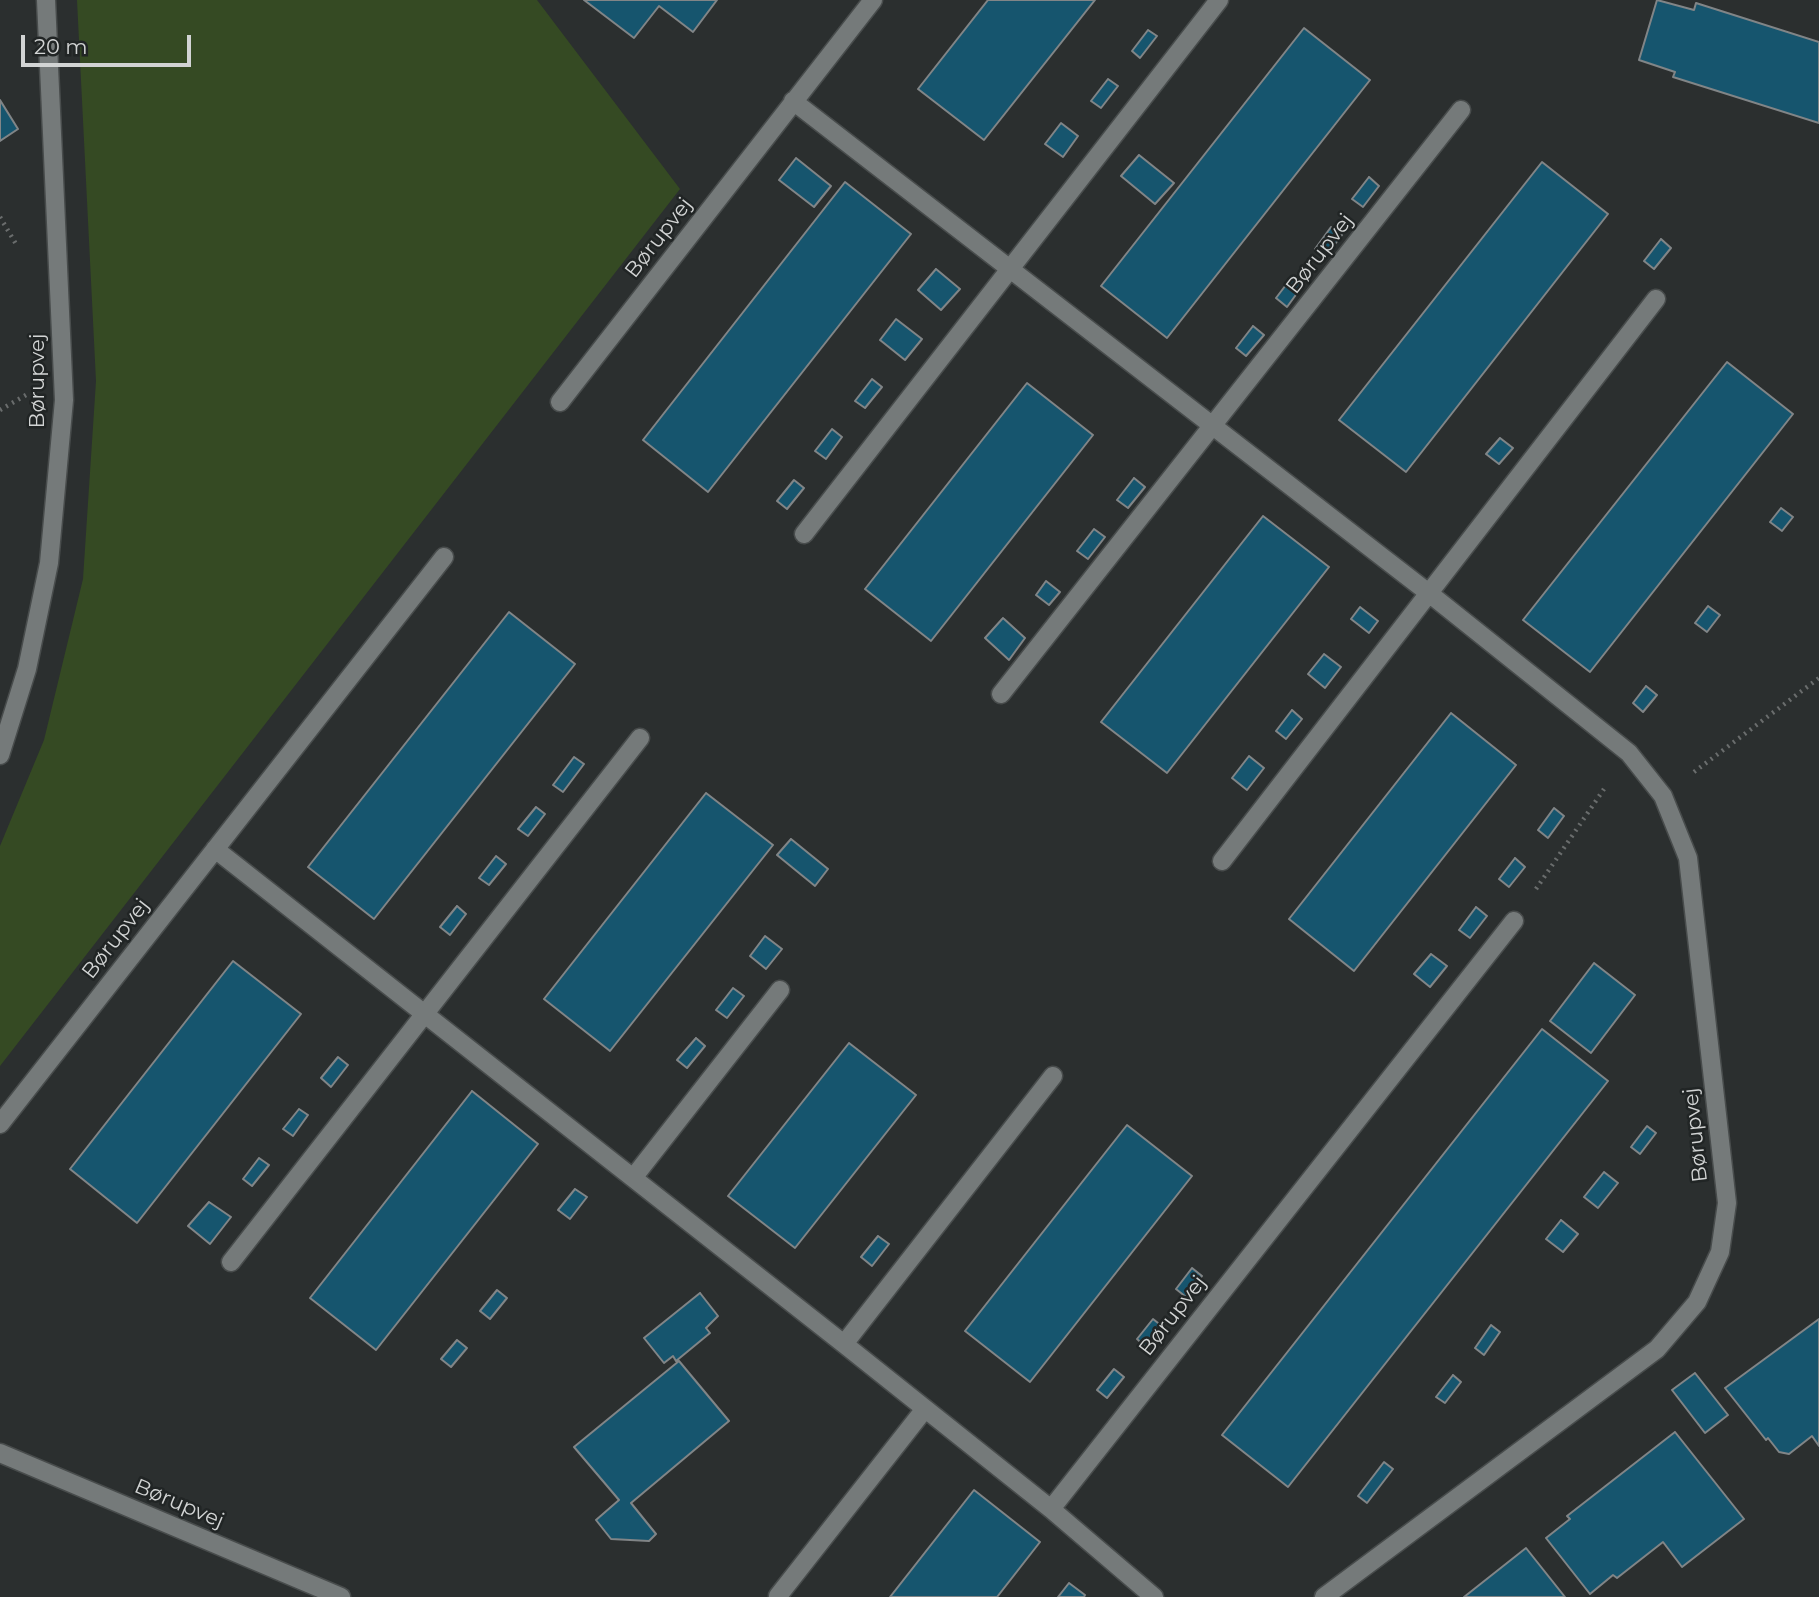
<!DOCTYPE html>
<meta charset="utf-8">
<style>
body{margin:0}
#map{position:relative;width:1819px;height:1597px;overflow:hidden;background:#2b2f2f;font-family:Montserrat,sans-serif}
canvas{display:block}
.scale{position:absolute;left:21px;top:35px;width:170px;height:32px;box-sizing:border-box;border:4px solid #d2d4d4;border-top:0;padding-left:9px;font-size:21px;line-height:24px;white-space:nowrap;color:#d2d4d4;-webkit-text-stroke:5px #212525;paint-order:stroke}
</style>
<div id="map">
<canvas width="1819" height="1597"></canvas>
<div class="scale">20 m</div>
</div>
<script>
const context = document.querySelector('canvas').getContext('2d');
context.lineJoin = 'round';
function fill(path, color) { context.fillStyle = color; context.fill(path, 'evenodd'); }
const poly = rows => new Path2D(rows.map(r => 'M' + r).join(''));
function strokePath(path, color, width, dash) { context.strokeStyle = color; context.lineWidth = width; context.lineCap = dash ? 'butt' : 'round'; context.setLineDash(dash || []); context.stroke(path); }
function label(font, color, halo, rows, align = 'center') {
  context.font = font + ' Montserrat,sans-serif'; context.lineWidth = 5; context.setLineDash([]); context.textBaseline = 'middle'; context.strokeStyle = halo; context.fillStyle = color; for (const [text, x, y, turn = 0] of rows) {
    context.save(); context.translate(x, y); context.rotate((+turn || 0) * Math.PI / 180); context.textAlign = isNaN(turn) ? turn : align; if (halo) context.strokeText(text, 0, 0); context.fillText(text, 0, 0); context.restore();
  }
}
fill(poly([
 [77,0,537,0,680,189,0,1066,0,846,44,740,83,579,96,381]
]), '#354a23');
const building = poly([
 [584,0,717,0,693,32,659,6,634,38,584,0],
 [988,0,1095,0,984,140,918,89,988,0],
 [1657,0,1694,10,1696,3,1819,42,1819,123,1673,77,1675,72,1639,60,1657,0],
 [1304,28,1370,80,1167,338,1101,286,1304,28],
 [1148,30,1157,36,1140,58,1132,51,1148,30],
 [1108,79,1118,86,1101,108,1091,101,1108,79],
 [0,100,18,129,0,141,0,100],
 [1061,123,1078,136,1063,157,1045,144,1061,123],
 [1139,155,1174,183,1155,204,1121,176,1139,155],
 [796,158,831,186,814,207,779,180,796,158],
 [1542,162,1608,214,1406,472,1339,420,1542,162],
 [1369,177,1379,186,1363,207,1352,199,1369,177],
 [845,182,911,234,708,492,643,440,845,182],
 [1331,227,1342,235,1325,257,1315,249,1331,227],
 [1661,239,1671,248,1654,269,1644,261,1661,239],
 [936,269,960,289,941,310,918,290,936,269],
 [1292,277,1303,285,1287,307,1276,298,1292,277],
 [896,319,922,339,905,360,880,340,896,319],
 [1253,326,1264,335,1246,356,1236,348,1253,326],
 [1727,362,1793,414,1590,672,1523,620,1727,362],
 [872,379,882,387,865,408,855,401,872,379],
 [1027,383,1093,435,931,641,865,589,1027,383],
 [832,429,842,437,826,459,815,451,832,429],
 [1500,438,1513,448,1499,464,1486,454,1500,438],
 [1134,478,1145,487,1128,508,1117,500,1134,478],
 [794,480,804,488,787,509,777,501,794,480],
 [1781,508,1793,517,1782,531,1770,522,1781,508],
 [1263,516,1329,567,1167,773,1101,722,1263,516],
 [1094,529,1105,537,1088,559,1077,551,1094,529],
 [1046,581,1060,592,1049,605,1036,595,1046,581],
 [1708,606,1720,615,1707,632,1695,623,1708,606],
 [1360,607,1378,621,1369,633,1351,619,1360,607],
 [509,612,575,664,374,919,308,867,509,612],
 [1003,618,1025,638,1009,660,985,638,1003,618],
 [1324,654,1341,667,1325,688,1308,674,1324,654],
 [1646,686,1657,695,1643,712,1633,703,1646,686],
 [1292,710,1302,719,1286,739,1276,731,1292,710],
 [1451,713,1516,765,1354,971,1289,919,1451,713],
 [1249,756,1264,768,1247,790,1232,778,1249,756],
 [574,757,584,764,563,792,553,785,574,757],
 [706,793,773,845,610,1051,544,999,706,793],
 [536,807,545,814,528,836,518,829,536,807],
 [1554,808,1564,816,1548,838,1538,830,1554,808],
 [791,839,828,869,815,886,777,855,791,839],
 [496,856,506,864,489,885,479,878,496,856],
 [1515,858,1525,867,1509,887,1499,879,1515,858],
 [457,906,466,914,450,935,440,927,457,906],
 [1476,907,1487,916,1470,938,1459,930,1476,907],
 [765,936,782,949,766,969,750,956,765,936],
 [1431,954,1447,966,1430,987,1414,974,1431,954],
 [233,961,301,1014,137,1223,70,1169,233,961],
 [1594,963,1635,995,1591,1053,1550,1021,1594,963],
 [733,988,744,996,727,1018,716,1010,733,988],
 [1542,1029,1608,1081,1288,1487,1222,1435,1542,1029],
 [696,1038,705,1046,687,1068,677,1060,696,1038],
 [849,1043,916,1095,795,1248,728,1196,849,1043],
 [338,1057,348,1065,331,1087,321,1078,338,1057],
 [472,1091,538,1144,376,1350,310,1298,472,1091],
 [299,1109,308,1115,293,1136,283,1129,299,1109],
 [1127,1125,1192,1176,1030,1382,965,1331,1127,1125],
 [1647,1126,1656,1133,1640,1154,1631,1147,1647,1126],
 [259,1158,269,1165,252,1186,243,1179,259,1158],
 [1604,1172,1618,1183,1598,1208,1584,1197,1604,1172],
 [575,1189,587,1197,570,1219,558,1210,575,1189],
 [209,1202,231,1217,210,1244,188,1226,209,1202],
 [1561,1220,1578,1234,1563,1252,1546,1239,1561,1220],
 [878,1236,889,1244,872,1266,861,1257,878,1236],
 [1192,1268,1202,1276,1186,1297,1176,1289,1192,1268],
 [497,1290,507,1298,490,1319,480,1311,497,1290],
 [700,1293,718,1316,706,1328,710,1333,676,1361,673,1356,664,1363,644,1338,700,1293],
 [1153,1319,1163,1327,1147,1348,1137,1339,1153,1319],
 [1819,1319,1819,1446,1812,1436,1789,1454,1779,1452,1768,1438,1766,1440,1725,1388,1819,1319],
 [1491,1325,1500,1332,1484,1355,1475,1348,1491,1325],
 [457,1340,467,1348,451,1367,441,1359,457,1340],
 [679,1361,729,1421,631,1503,656,1534,649,1541,611,1539,596,1520,619,1500,574,1447,679,1361],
 [1114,1369,1124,1377,1107,1398,1097,1390,1114,1369],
 [1695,1373,1728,1415,1705,1433,1672,1390,1695,1373],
 [1453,1375,1461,1382,1445,1403,1436,1397,1453,1375],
 [1675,1432,1744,1519,1682,1567,1663,1542,1617,1578,1613,1575,1590,1594,1546,1538,1570,1519,1567,1516,1675,1432],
 [1384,1462,1393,1469,1367,1503,1358,1496,1384,1462],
 [974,1490,1040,1542,997,1597,890,1597,974,1490],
 [1526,1548,1565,1597,1464,1597,1526,1548],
 [1069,1583,1085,1595,1084,1597,1058,1597,1069,1583]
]);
fill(building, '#16556e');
strokePath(building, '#818587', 2);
const minor = poly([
 [793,101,1430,594,1629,753,1663,796,1688,858,1727,1203,1720,1252,1697,1302,1657,1349,1324,1597],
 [560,402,873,0],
 [804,534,1219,0],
 [1001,694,1461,110],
 [0,755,27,669,49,563,64,400,46,0],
 [215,849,844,1344,1051,1509,1154,1597],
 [1222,861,1656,299],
 [0,1124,444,557],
 [633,1178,780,990],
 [231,1262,640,738],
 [844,1344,1053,1076],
 [0,1453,341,1597],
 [1051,1509,1514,921],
 [778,1596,924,1410]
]);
strokePath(minor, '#484c4c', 21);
strokePath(poly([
 [0,217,16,244],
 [0,410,26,395],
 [1694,772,1819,678],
 [1536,889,1606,786]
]), '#6a6d6d', 4.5, [2, 5]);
strokePath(minor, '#757a7a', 18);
label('21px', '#d2d4d4', '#212525', [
 ["Børupvej",659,238,-52],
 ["Børupvej",1320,254,-52],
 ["Børupvej",38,381,-90],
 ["Børupvej",116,939,-52],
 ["Børupvej",1696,1135,-96],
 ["Børupvej",1173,1316,-52],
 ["Børupvej",179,1504,23]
]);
</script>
